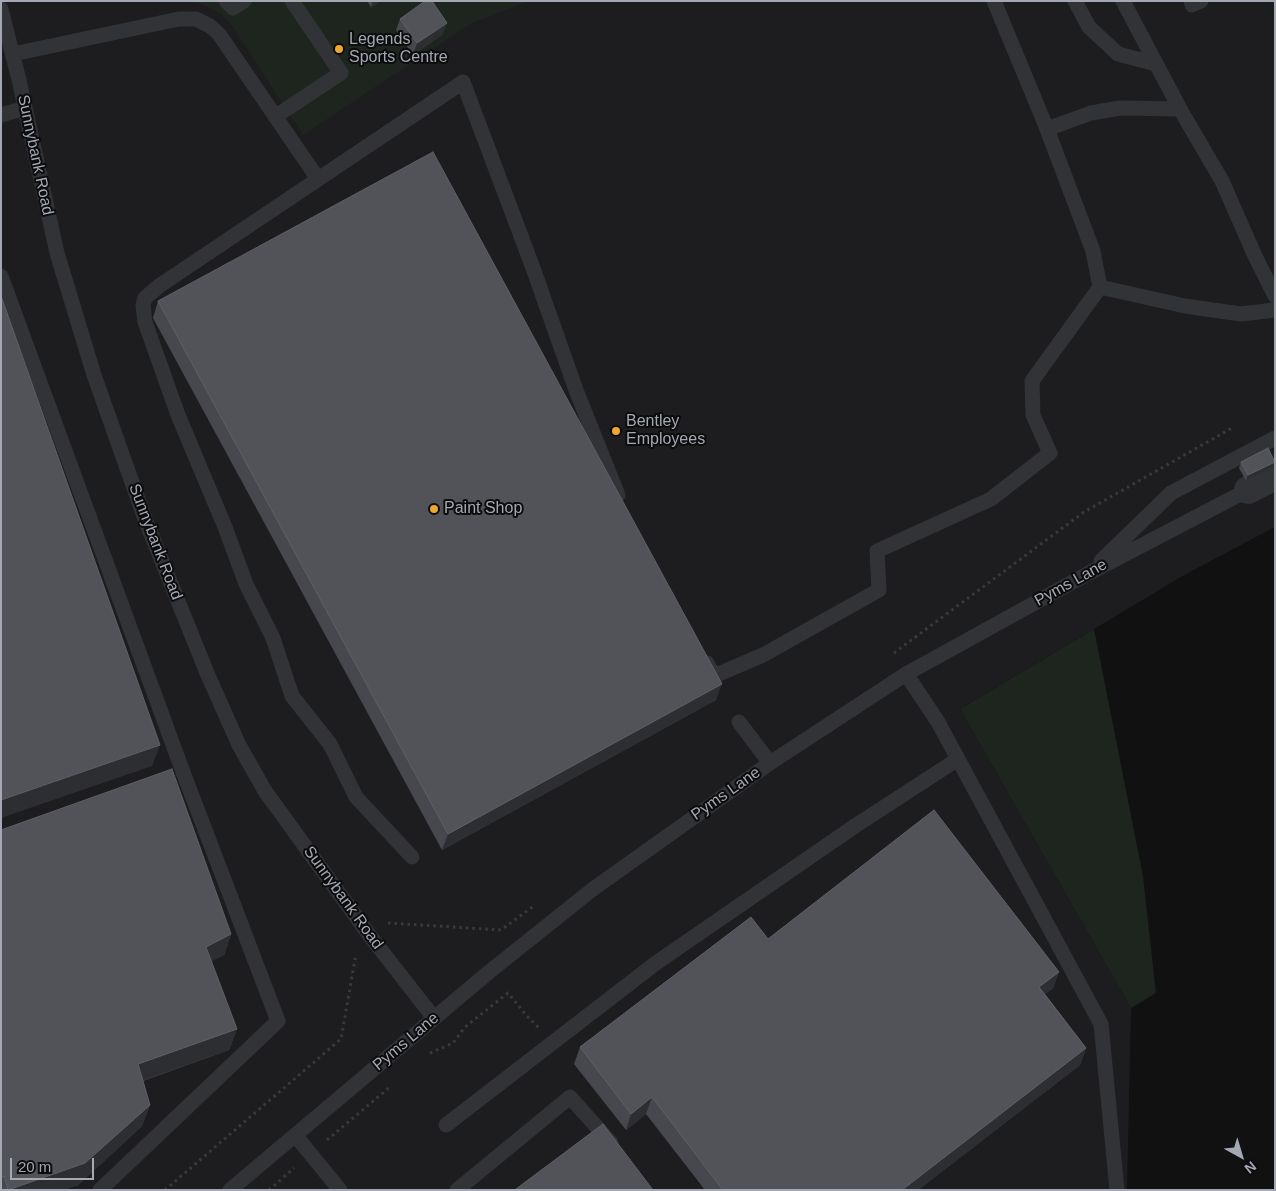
<!DOCTYPE html>
<style>
body{margin:0}
#map{position:relative;width:1276px;height:1191px;overflow:hidden;background:#111112;font-family:Helvetica,sans-serif}
canvas{display:block}
.frame{position:absolute;inset:0;border:2px solid #a3a8b3;pointer-events:none}
.north{position:absolute;left:1216px;top:1131px;width:50px;height:50px;-webkit-text-stroke:4px #0c0c0d;paint-order:stroke;rotate:141deg;font-size:14px;font-weight:700;line-height:20px;text-align:center;color:#a3a8b3}
.north::after{content:'';display:block;margin:auto;width:18px;height:22px;background:#a3a8b3;clip-path:polygon(50% 0,100% 100%,50% 72%,0 100%)}
.scale{position:absolute;left:10px;top:1158px;width:84px;height:22px;box-sizing:border-box;border:2px solid #a3a8b3;border-top:0;padding-left:6px;font-size:15px;line-height:18px;white-space:nowrap;color:#a3a8b3;-webkit-text-stroke:4px #0c0c0d;paint-order:stroke}
</style>
<div id="map">
<canvas width="1276" height="1191"></canvas>
<div class="frame"></div>
<div class="north">N</div>
<div class="scale">20 m</div>
</div>
<script>
const context = document.querySelector('canvas').getContext('2d');
context.lineJoin = 'round';
function fill(path, color) { context.fillStyle = color; context.fill(path, 'evenodd'); }
const poly = rows => new Path2D(rows.map(r => 'M' + r).join(''));
function strokePath(path, color, width, dash) { context.strokeStyle = color; context.lineWidth = width; context.lineCap = dash ? 'butt' : 'round'; context.setLineDash(dash || []); context.stroke(path); }
function label(font, color, halo, rows, align = 'center') {
  context.font = font + ' Helvetica,sans-serif'; context.lineWidth = 4; context.setLineDash([]); context.textBaseline = 'middle'; context.strokeStyle = halo; context.fillStyle = color; for (const [text, x, y, turn = 0] of rows) {
    context.save(); context.translate(x, y); context.rotate((+turn || 0) * Math.PI / 180); context.textAlign = isNaN(turn) ? turn : align; if (halo) context.strokeText(text, 0, 0); context.fillText(text, 0, 0); context.restore();
  }
}
fill(poly([
 [1,1,1275,1,1275,527,1186,574,960,709,1131,1008,1127,1190,1,1190]
]), '#1d1d1f');
fill(poly([
 [193,1,528,1,470,24,303,135,233,27,223,16,213,9],
 [1094,629,1143,876,1156,993,1131,1008,960,709]
]), '#1d251e');
strokePath(poly([
 [894,653,1084,512,1232,428],
 [388,923,501,930,535,905],
 [430,1053,453,1043,465,1027,508,993,527,1016,539,1028],
 [327,1140,391,1086],
 [165,1190,341,1039,356,954],
 [269,1190,294,1168]
]), '#383a3e', 3, [2.5, 4]);
strokePath(poly([
 [226,1,233,8,244,1],
 [1075,1,1089,27,1118,54,1156,64],
 [1123,1,1180,109,1222,181,1255,256,1275,296],
 [1191,1,1192,5,1201,1],
 [1,9,19,80,57,253,94,375,145,519,207,673,239,745,265,791,370,936,434,1018],
 [13,54,179,19,196,19,210,26,219,34,318,179],
 [1,115,25,108],
 [276,116,341,73,292,1],
 [1047,129,1091,113,1120,108,1180,109],
 [1,276,183,772,278,1021,100,1190],
 [1100,287,1185,306,1241,314,1275,310],
 [1101,561,1171,493,1275,438],
 [707,663,714,676,763,655,879,590,877,551,991,499,1050,453,1033,415,1032,381,1100,287,1093,251,1047,129,994,1],
 [906,674,938,722,958,759,1101,1024,1117,1190],
 [739,722,770,763],
 [412,857,356,797,330,744,292,696,273,638,246,584,225,527,178,415,145,322,143,305,145,298,159,286,463,82,533,268,576,390,618,495],
 [446,1125,656,963,855,826,958,759],
 [295,1135,340,1190],
 [230,1190,489,972,593,889,770,763,906,674,1089,573,1248,490],
 [457,1190,570,1097,611,1143]
]), '#323337', 15);
strokePath(poly([
 [1248,490,1275,476]
]), '#323337', 28);
fill(poly([
 [367,1,380,1,371,7],
 [400,19,443,34,413,55,396,30],
 [158,301,716,700,442,850,153,318],
 [1275,460,1273,467,1246,481,1239,468,1241,462],
 [1,830,231,934,224,955,211,961,237,1029,229,1050,143,1081,150,1105,142,1126,78,1185,63,1190,1,1190],
 [768,939,1059,972,1053,988,1045,994,1086,1048,1080,1065,918,1190,705,1190,646,1114,626,1130,574,1064,580,1047]
]), '#47484d');
fill(poly([
 [373,1,380,1,371,7],
 [447,23,443,34,413,55,417,43],
 [1275,462,1273,467,1246,481,1248,475],
 [722,684,716,700,442,850,448,834],
 [160,745,152,766,1,818,1,800],
 [231,934,224,955,198,968,206,947],
 [1059,972,1053,988,1033,1003,1039,987],
 [237,1029,229,1050,130,1085,138,1064],
 [1086,1048,1080,1065,918,1190,902,1190],
 [652,1097,646,1114,626,1130,631,1114],
 [150,1105,142,1126,78,1185,63,1190,9,1190]
]), '#2d2e31');
const building = poly([
 [425,1,432,1,447,23,417,43,400,19,425,1],
 [433,152,722,684,448,834,158,301,433,152],
 [1,296,160,745,1,800,1,296],
 [1268,448,1275,462,1248,475,1241,462,1268,448],
 [172,769,231,934,206,947,237,1029,138,1064,150,1105,85,1163,8,1190,4,1176,1,1177,1,830,172,769],
 [934,810,1059,972,1039,987,1086,1048,902,1190,723,1190,652,1097,631,1114,580,1047,751,917,768,939,934,810],
 [603,1124,653,1190,516,1190,516,1189,603,1124]
]);
fill(building, '#515358');
strokePath(building, '#5e6066', 1);
for (const [x, y, r, color] of [
 [339,49,5,"#eda82f"],
 [616,431,5,"#eda82f"],
 [434,509,5,"#eda82f"]
]) { const dot = new Path2D(); dot.arc(x, y, r, 0, 2 * Math.PI); context.fillStyle = color; context.fill(dot); strokePath(dot, '#0c0c0d', 2); }
label('16px', '#a3a8b3', '#0c0c0d', [
 ["Legends",349,40],
 ["Sports Centre",349,58],
 ["Bentley",626,422],
 ["Employees",626,440],
 ["Paint Shop",444,509]
], 'left');
label('16px', '#a3a8b3', '#0c0c0d', [
 ["Sunnybank Road",35,155,78],
 ["Sunnybank Road",155,542,69],
 ["Pyms Lane",1071,583,-29],
 ["Pyms Lane",726,794,-35],
 ["Sunnybank Road",343,898,54],
 ["Pyms Lane",406,1042,-40]
]);
</script>
